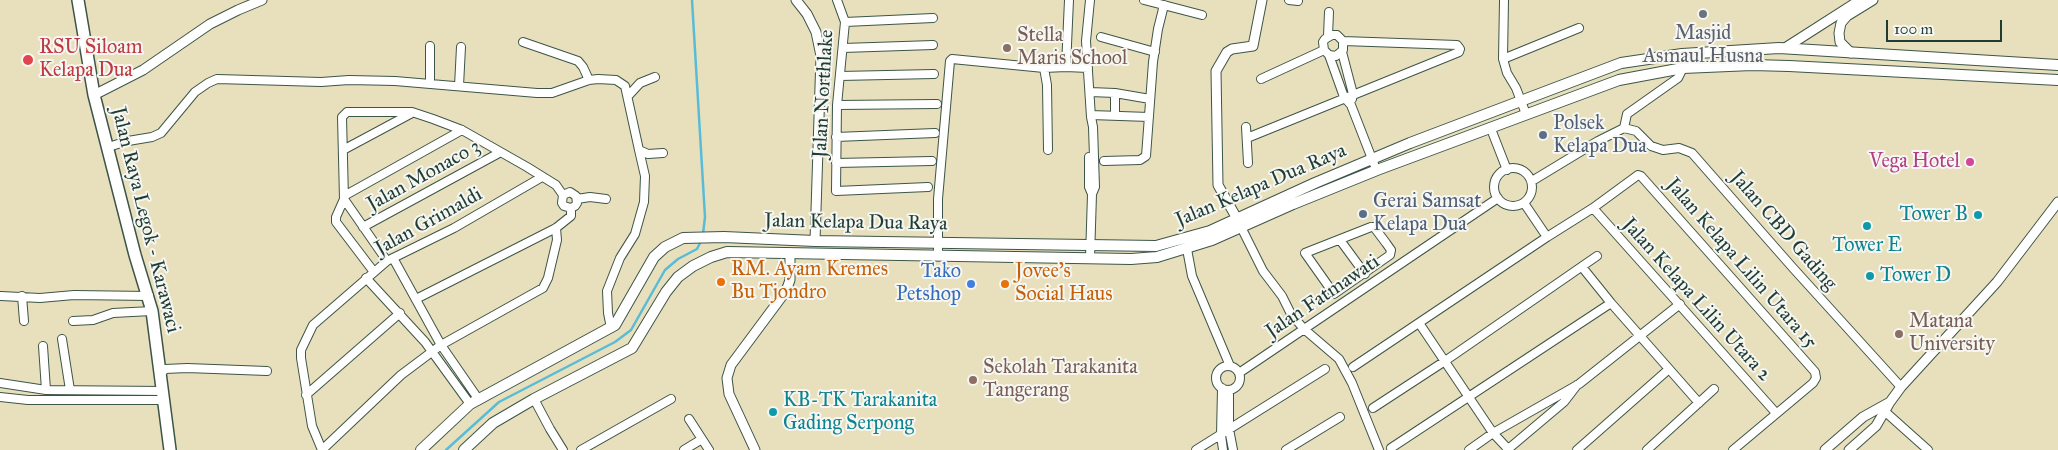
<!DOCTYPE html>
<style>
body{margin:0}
#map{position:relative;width:2058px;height:450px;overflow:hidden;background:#e8e0bc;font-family:"IM FELL Great Primer",serif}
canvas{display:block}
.scale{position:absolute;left:1886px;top:20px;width:116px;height:22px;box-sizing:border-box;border:2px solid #1f3d34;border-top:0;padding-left:6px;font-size:15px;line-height:18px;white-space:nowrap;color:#1f3d34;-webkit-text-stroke:4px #f6f6f2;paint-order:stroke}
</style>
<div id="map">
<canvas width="2058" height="450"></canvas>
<div class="scale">100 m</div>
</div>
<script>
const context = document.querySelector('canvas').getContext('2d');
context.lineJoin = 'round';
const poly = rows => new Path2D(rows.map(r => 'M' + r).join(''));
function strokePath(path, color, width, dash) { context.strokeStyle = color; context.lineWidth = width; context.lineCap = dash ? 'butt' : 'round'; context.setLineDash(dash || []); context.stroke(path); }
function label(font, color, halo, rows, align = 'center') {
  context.font = font + ' "IM FELL Great Primer",serif'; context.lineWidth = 4; context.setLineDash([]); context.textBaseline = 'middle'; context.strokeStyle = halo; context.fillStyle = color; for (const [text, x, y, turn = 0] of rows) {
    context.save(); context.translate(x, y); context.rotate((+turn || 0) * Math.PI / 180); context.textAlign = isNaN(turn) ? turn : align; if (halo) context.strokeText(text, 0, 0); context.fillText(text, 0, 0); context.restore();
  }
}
strokePath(poly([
 [692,0,705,217,703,234],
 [446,450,499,402,615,342,631,330,665,270,678,259,697,249,701,241]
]), '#59bcd7', 2.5);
const minor = poly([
 [837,0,845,22,837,105,836,191,928,187],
 [1090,0,1086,41,1091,117,1093,127,1095,187,1092,194,1090,258],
 [1144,0,1202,15],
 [1289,0,1298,1],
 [1504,0,1503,59,1507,73,1516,88,1526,114],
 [845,22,933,18],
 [1328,36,1329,12],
 [1101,37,1155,52],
 [523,42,578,61,583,67,589,80],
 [430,46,430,83],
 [843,48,933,45],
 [1342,52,1353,94,1352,99],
 [1329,55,1336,56,1343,50,1343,41,1337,35,1332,35,1325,39,1323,42,1324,50,1329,55,1344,97,1351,105,1374,164],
 [1503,59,1579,28],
 [1066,67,1088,68],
 [1044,68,1047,85,1048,150],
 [840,76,934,74],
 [1261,79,1324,50],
 [459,86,461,47],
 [1090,92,1115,93,1150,99],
 [628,96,640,83,655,77],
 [837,105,937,104],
 [1091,115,1149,117],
 [1115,115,1115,93],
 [1246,127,1248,163],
 [1624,128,1636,131,1651,146,1663,150,1679,148,1692,153,1793,268,1901,387],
 [1624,128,1627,114,1678,78,1683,68],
 [1491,129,1507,170],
 [836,137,935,133],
 [1247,138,1459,52,1460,49,1457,45,1343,41],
 [108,147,128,141,152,137,161,133,195,92,208,83,217,79,321,82,349,80,395,81,537,93,552,93,589,80,598,79,616,80,625,86,639,150,648,154,663,153],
 [343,150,412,113],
 [1089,157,1089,187,1092,194],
 [1104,161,1140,160,1146,156,1153,62,1158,29,1164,5],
 [836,163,932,161],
 '1494 187a19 19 0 1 1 38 0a19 19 0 1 1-38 0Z',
 [1532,181,1598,141,1624,128],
 [344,196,462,130],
 [344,199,387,261],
 [577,199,590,197,606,199],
 [1524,203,1547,237],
 [1593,208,1776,413],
 [363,227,499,153],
 [1241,227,1263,271,1282,296,1291,314,1304,329,1339,359,1352,383,1379,450],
 [1371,227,1374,227,1386,243,1391,250,1390,255,1334,294,1305,253,1371,227],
 [1340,240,1365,274],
 [1187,249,1192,276,1230,366],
 [938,255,938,199,950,61,952,59,1044,68,1066,67,1069,0],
 [393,258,441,345,479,400],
 [1582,267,1611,303,1699,403],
 [374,272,336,222,336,217,344,199,342,117,347,112,412,112,433,119,462,130,527,167,556,185,563,195,562,203,564,206,571,208,575,206,577,203,576,196,570,192,563,195],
 [366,278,425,342,470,404],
 [1,296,40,298,74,295,149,296],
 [22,296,24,321],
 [416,299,556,228,571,216,571,208],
 [73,321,93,320,113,313,152,311],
 [1419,323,1493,433,1509,450],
 [611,328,608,313,607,291,620,258,635,234,644,202,645,176,639,150],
 [62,339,70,390],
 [43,346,46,390],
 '1216 378a12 12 0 1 1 24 0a12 12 0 1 1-24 0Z',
 [1353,367,1547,237,1593,208,1638,175,1641,176,1815,372,1816,378,1813,383,1733,450],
 [1239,373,1498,198],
 [161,374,165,369,187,368,267,371],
 [0,383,46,390,163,391],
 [1222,388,1221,435,1223,450],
 [1229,390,1229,429,1233,450],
 [306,395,400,313],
 [0,397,28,400,164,400],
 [534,399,550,429,563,450],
 [1373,408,1445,361,1597,256],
 [1881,408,1928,450],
 [689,419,709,450],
 [1391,448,1611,303],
 [322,450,312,426,301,358,301,350,313,325,387,261,454,228,542,177],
 [322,450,401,375,441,345,543,288,548,278,557,240,556,228],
 [581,450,671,399],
 [684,450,702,439],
 [1196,450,1325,369],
 [1286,450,1340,417],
 [1469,450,1493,433,1579,384,1680,304],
 [1507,450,1564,402,1577,385],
 [1577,450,1669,369],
 [1647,450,1714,389]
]);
const tertiary = poly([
 [796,0,807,14,816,32,821,56,815,241],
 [1785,48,1860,0],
 [1851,53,1840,42,1839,33,1841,23,1847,16,1873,0],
 [94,95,143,70,210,24,238,10,262,0],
 [1240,224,1218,185,1216,71,1227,52,1232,49,1253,46,1262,0],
 [755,450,729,394,727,378,731,365,786,291,790,280,790,253],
 [1825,450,1863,417,1890,402],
 [1849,450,1876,426,1890,402,1901,387,1997,282,2058,202]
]);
const secondary = poly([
 [421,450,470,404,615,325,654,257,665,247,683,238,724,237,815,241,1156,246,1210,231,1315,183,1410,143,1621,63,1682,54,1779,48,2058,65],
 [464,450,493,423,534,399,632,348,666,292,678,277,693,266,711,257,727,252,1131,259,1157,257,1212,240,1293,204,1377,170,1619,80,1683,68,1752,65,1789,66,2058,80]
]);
const primary = poly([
 [78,0,94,95,135,255,152,311,170,450]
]);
strokePath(minor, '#3d5548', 10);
strokePath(tertiary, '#3d5548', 11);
strokePath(secondary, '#3d5548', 12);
strokePath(primary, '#3d5548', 14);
strokePath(minor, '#fff', 8);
strokePath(tertiary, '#fff', 9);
strokePath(secondary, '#fff', 10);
strokePath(primary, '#fff', 11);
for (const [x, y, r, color] of [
 [1703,14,5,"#6b7280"],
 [1007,48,5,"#8d6e63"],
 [28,60,6,"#e0444e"],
 [1543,135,5,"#5c6f8a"],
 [1970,162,5,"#d1479c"],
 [1363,214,5,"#5c6f8a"],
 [1978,215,5,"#0f9aa8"],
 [1867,226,5,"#0f9aa8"],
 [1870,276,5,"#0f9aa8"],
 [721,282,5,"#e8710a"],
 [971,284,5,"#3f7fe0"],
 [1005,284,5,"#e8710a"],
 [1899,334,5,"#8d6e63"],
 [973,380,5,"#8d6e63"],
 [773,412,5,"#0f9aa8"]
]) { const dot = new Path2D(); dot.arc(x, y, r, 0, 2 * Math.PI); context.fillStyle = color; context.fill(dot); strokePath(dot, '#f6f6f2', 2); }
label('20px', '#5b616d', '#f6f6f2', [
 ["Masjid",1703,34],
 ["Asmaul Husna",1703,57]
]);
label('20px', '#785e54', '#f6f6f2', [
 ["Stella",1017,36],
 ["Maris School",1017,59],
 ["Matana",1909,322],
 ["University",1909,345],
 ["Sekolah Tarakanita",983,368],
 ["Tangerang",983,391]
], 'left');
label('20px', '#be3a42', '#f6f6f2', [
 ["RSU Siloam",39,48],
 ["Kelapa Dua",39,71]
], 'left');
label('20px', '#1f3d34', '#f6f6f2', [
 ["Jalan Northlake",824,94,-87],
 ["Jalan Monaco 3",424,176,-29],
 ["Jalan Kelapa Dua Raya",1261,186,-23],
 ["Jalan Raya Legok - Karawaci",145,220,76],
 ["Jalan Grimaldi",429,222,-29],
 ["Jalan Kelapa Dua Raya",856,223,1],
 ["Jalan CBD Gading",1783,231,49],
 ["Jalan Kelapa Lilin Utara 15",1741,264,49],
 ["Jalan Fatmawati",1323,297,-34],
 ["Jalan Kelapa Lilin Utara 2",1696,300,48]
]);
label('20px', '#4e5e75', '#f6f6f2', [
 ["Polsek",1553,124],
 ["Kelapa Dua",1553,147],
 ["Gerai Samsat",1373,202],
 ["Kelapa Dua",1373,225]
], 'left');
label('20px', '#b23c85', '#f6f6f2', [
 ["Vega Hotel",1960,162]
], 'right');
label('20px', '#0d838f', '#f6f6f2', [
 ["Tower B",1968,215,"right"],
 ["Tower E",1867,246,"center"],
 ["Tower D",1880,276],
 ["KB-TK Tarakanita",783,401],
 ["Gading Serpong",783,424]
], 'left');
label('20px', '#c56008', '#f6f6f2', [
 ["RM. Ayam Kremes",731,270],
 ["Bu Tjondro",731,293],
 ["Jovee's",1015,272],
 ["Social Haus",1015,295]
], 'left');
label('20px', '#366cbe', '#f6f6f2', [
 ["Tako",961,272],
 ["Petshop",961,295]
], 'right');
</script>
